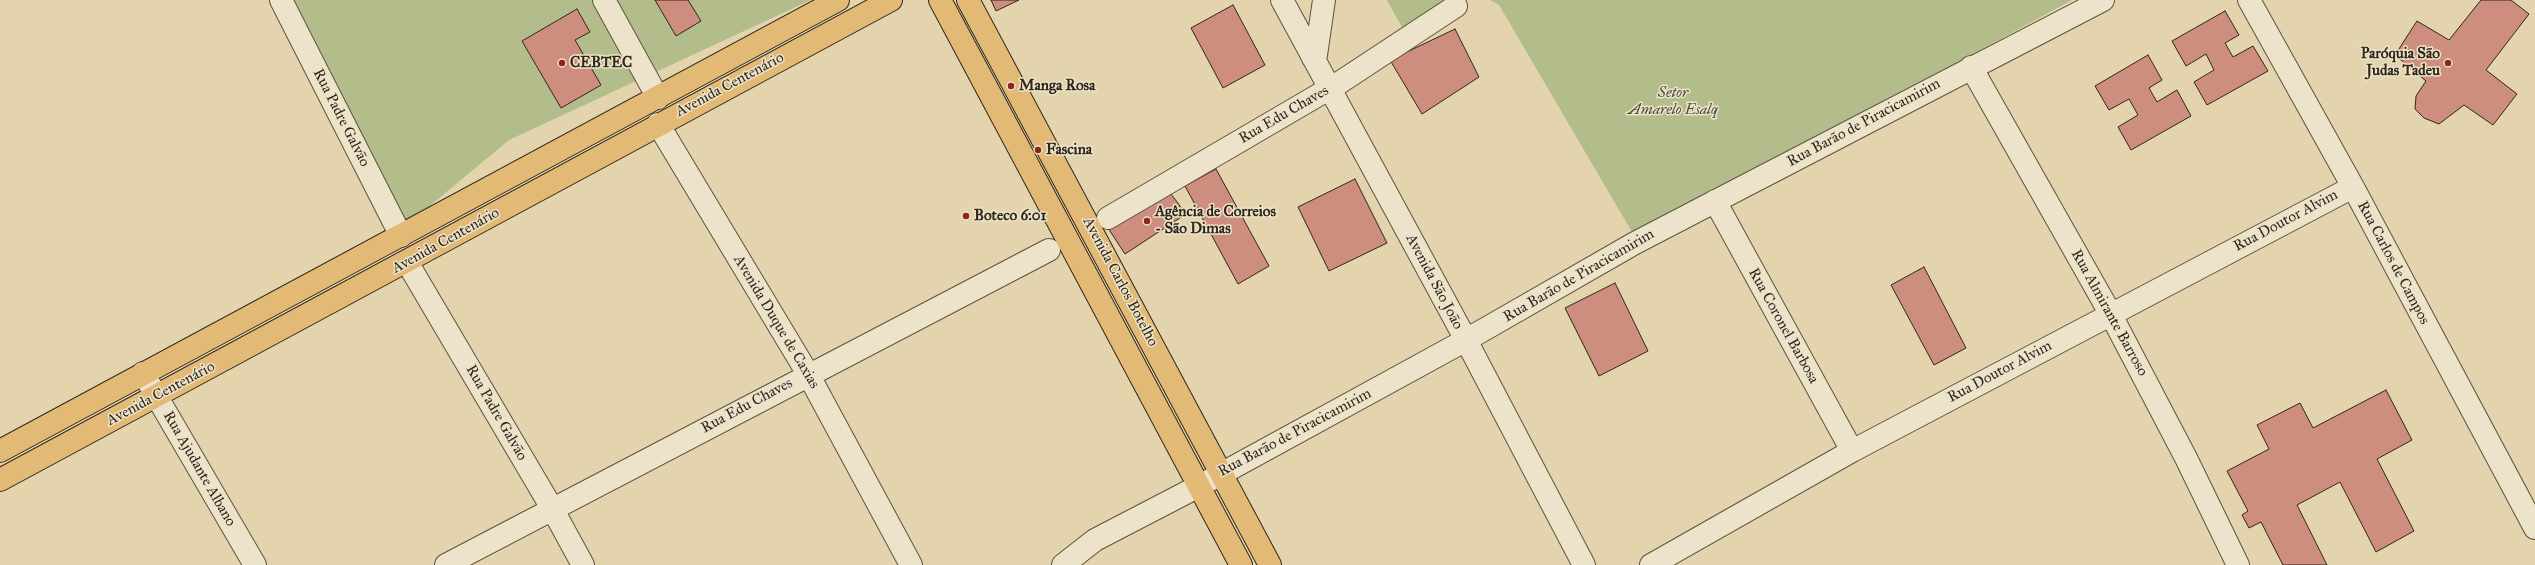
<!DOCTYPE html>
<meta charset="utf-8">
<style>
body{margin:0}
canvas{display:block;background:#e3d4ad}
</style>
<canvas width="2535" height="565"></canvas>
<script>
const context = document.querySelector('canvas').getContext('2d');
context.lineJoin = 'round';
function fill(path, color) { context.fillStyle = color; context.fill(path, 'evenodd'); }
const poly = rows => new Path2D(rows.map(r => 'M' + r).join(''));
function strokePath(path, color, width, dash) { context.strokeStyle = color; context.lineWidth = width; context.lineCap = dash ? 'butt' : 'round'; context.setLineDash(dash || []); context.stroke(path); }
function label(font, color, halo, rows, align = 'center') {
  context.font = font + ' "IM FELL Great Primer",serif'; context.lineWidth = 3; context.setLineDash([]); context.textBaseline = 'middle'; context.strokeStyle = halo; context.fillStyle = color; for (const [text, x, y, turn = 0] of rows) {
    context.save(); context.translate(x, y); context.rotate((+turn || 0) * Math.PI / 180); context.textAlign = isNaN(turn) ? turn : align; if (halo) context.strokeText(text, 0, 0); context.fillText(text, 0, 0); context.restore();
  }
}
fill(poly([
 [270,0,811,0,509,140,396,234],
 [1387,0,1463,0,1404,31],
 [1490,0,2072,0,1700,203,1632,232,1499,5]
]), '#b2bd8b');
const building = poly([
 [655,0,688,0,701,21,676,36,655,0],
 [991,0,1019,0,996,11,991,0],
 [2481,0,2511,0,2529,14,2486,70,2517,94,2493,125,2464,105,2439,124,2424,118,2415,109,2416,96,2426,81,2395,55,2417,21,2449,40,2481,0],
 [1233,5,1265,65,1223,88,1191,28,1233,5],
 [577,9,590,32,575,40,601,85,561,108,522,41,577,9],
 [2225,11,2239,35,2225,43,2233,57,2253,46,2268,71,2207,105,2194,82,2214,70,2206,54,2186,66,2172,41,2225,11],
 [1455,29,1479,77,1422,114,1390,60,1455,29],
 [2148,55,2162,80,2149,88,2157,102,2177,90,2191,116,2131,150,2118,127,2138,115,2129,99,2109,110,2095,86,2148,55],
 [1216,169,1269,266,1238,284,1185,186,1216,169],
 [1355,179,1387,243,1329,271,1298,207,1355,179],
 [1168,190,1186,214,1125,254,1108,228,1168,190],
 [1924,267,1966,348,1934,365,1891,285,1924,267],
 [1615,283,1648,351,1599,376,1565,308,1615,283],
 [2386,390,2412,440,2377,459,2414,531,2376,552,2340,482,2297,505,2327,565,2283,565,2261,522,2249,528,2242,515,2248,511,2227,471,2269,449,2257,425,2300,403,2313,428,2386,390]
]);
fill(building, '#cd8e7f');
strokePath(building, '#30271b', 1);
const minor = poly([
 [281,0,401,236],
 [604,0,658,98],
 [1282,0,1466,340,1584,565],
 [2249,0,2353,187,2535,528],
 [1313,58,1316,55,1324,0],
 [1971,67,2110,313,2186,458,2238,565],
 [658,124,808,374,911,565],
 [1715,201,1852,451],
 [1108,218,1339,83,1456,6],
 [407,262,553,510,583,565],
 [143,373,255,565],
 [446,565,1049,250],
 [1063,565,1095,540,1199,486,1466,340,1635,243,2103,0],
 [1651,565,1852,451,2353,187]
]);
const major = poly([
 [940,0,1241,565],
 [968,0,1270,565]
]);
const highway = poly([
 [0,451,838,0],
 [0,480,891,0]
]);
strokePath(minor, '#5d5240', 24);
strokePath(major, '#30271b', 24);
strokePath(highway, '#30271b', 24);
strokePath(minor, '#ede3ca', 22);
strokePath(major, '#e2ba76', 22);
strokePath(highway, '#e2ba76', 22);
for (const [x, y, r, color] of [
 [562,63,4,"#8f2418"],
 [2448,63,4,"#8f2418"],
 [1011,86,4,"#8f2418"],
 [1038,150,4,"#8f2418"],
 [966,216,4,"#8f2418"],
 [1147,221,4,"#8f2418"]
]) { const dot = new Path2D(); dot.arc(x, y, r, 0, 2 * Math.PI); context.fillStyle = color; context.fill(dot); strokePath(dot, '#ede3ca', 1.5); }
label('bold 15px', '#30271b', '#ede3ca', [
 ["Paróquia São",2440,54,"right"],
 ["Judas Tadeu",2440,71,"right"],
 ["CEBTEC",570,63],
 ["Manga Rosa",1019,86],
 ["Fascina",1046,150],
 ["Agência de Correios",1155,212],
 ["- São Dimas",1155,229],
 ["Boteco 6:01",974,216]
], 'left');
label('15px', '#30271b', '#ede3ca', [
 ["Avenida Centenário",730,85,-28],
 ["Rua Edu Chaves",1284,115,-30],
 ["Rua Padre Galvão",341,118,63],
 ["Rua Barão de Piracicamirim",1864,123,-28],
 ["Rua Doutor Alvim",2286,221,-28],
 ["Avenida Centenário",446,241,-29],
 ["Rua Carlos de Campos",2393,263,62],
 ["Rua Barão de Piracicamirim",1579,276,-30],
 ["Avenida Carlos Botelho",1120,282,62],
 ["Avenida São João",1434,282,62],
 ["Rua Almirante Barroso",2109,313,61],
 ["Avenida Duque de Caxias",776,322,59],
 ["Rua Coronel Barbosa",1783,326,61],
 ["Rua Doutor Alvim",2000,372,-28],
 ["Avenida Centenário",161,394,-28],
 ["Rua Edu Chaves",747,406,-28],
 ["Rua Padre Galvão",496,413,60],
 ["Rua Barão de Piracicamirim",1295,433,-28],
 ["Rua Ajudante Albano",199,469,60]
]);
label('italic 15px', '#504c37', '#ede3ca', [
 ["Setor",1673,93],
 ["Amarelo Esalq",1673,110]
]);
</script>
